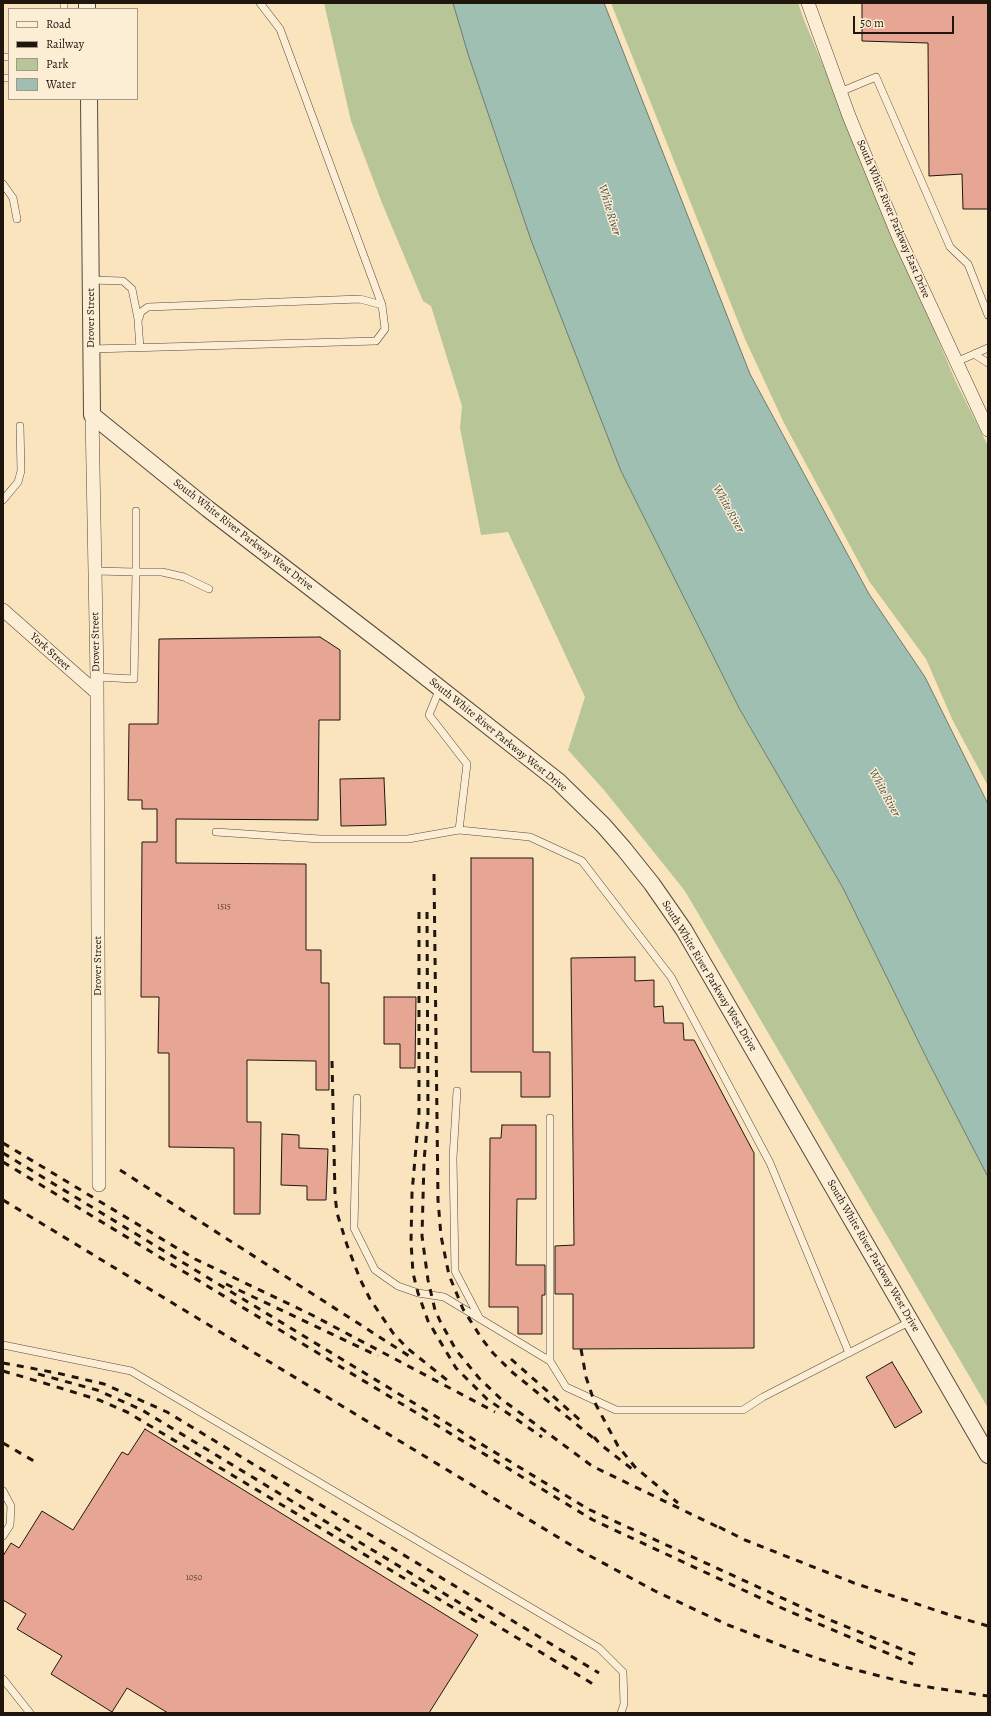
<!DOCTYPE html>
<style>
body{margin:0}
#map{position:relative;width:991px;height:1716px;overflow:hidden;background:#fae4be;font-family:Alegreya,serif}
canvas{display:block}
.frame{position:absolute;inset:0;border:4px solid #20160e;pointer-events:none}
.legend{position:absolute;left:8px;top:8px;width:130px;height:92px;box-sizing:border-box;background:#fcedd5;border:1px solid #a49785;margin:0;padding:5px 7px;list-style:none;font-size:12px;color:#20160e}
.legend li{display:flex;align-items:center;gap:8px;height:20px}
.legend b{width:20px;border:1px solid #a49785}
.scale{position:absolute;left:853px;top:16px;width:101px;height:18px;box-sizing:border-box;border:2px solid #20160e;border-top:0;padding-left:5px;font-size:12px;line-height:14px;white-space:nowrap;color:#20160e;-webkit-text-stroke:3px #fcedd5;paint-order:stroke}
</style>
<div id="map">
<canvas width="991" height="1716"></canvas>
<div class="frame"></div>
<ul class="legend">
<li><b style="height:5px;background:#fcedd5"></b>Road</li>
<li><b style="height:5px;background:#20160e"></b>Railway</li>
<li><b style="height:11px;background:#b8c596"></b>Park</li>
<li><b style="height:11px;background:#9ebfb1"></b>Water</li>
</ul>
<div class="scale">50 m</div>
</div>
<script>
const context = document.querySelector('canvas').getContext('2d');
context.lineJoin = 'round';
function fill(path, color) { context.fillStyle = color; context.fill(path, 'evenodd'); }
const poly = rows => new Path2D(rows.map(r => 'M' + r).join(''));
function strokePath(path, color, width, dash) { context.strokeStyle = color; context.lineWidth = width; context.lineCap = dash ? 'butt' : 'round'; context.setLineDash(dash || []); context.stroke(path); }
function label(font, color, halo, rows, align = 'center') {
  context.font = font + ' Alegreya,serif'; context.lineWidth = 3; context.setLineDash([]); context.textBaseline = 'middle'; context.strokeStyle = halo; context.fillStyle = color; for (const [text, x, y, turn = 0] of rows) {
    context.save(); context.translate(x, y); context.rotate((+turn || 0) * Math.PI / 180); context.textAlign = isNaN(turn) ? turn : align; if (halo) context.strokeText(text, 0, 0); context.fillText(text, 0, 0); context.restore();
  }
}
fill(poly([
 [324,3,453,3,468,54,531,240,621,471,739,708,843,888,929,1063,988,1177,988,1408,685,891,604,790,568,750,585,697,508,532,481,535,460,428,462,406,431,306,423,301,382,203,351,121],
 [611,3,798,3,804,20,955,380,988,446,988,786,953,721,926,659,869,581,784,423,745,339]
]), '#b8c596');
const water = poly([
 [453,3,604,3,750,374,869,594,925,677,988,804,988,1177,929,1063,843,888,739,708,621,471,531,240,468,54,453,3]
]);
fill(water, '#9ebfb1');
strokePath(water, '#6c7b70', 1);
const building = poly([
 [862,3,988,3,988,209,963,209,962,174,929,176,928,43,862,41,862,3],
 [320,637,340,650,340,720,319,720,318,820,176,819,176,863,306,864,306,950,321,950,321,983,329,983,329,1090,316,1090,316,1061,247,1060,247,1122,261,1122,260,1214,234,1214,234,1148,169,1147,169,1053,158,1053,159,997,141,997,142,842,157,842,157,809,142,809,142,800,128,800,129,724,158,724,159,639,320,637],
 [384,778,386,825,341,826,340,779,384,778],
 [471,858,533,858,533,1052,550,1052,550,1097,521,1097,521,1072,471,1072,471,858],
 [635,957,635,981,654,980,654,1007,663,1006,664,1023,683,1023,684,1040,694,1040,754,1153,754,1348,573,1349,573,1294,555,1294,555,1246,574,1245,571,958,635,957],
 [384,997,416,997,415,1068,400,1068,400,1044,384,1044,384,997],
 [502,1125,536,1125,536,1199,517,1199,516,1265,545,1265,545,1295,542,1295,542,1334,518,1334,518,1307,489,1307,490,1138,501,1138,502,1125],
 [282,1134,299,1135,299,1148,328,1149,326,1200,307,1200,307,1186,281,1185,282,1134],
 [892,1362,922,1412,895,1428,866,1377,892,1362],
 [145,1429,478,1635,429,1713,168,1713,127,1688,112,1712,51,1674,62,1656,17,1629,26,1614,3,1600,3,1556,11,1543,19,1548,42,1511,73,1530,122,1452,128,1455,145,1429]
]);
fill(building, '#e7a693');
strokePath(building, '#20160e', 1);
const service = poly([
 [64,3,64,9],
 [3,57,9,57],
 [3,78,9,78],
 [840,92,876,77,950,247,968,264,988,315],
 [3,184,13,198,17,219],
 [91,280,123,281,132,289,138,319],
 [140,348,138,321,141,312,148,307,360,299,382,305],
 [92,349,376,341,385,329,382,305,280,29,260,3],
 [974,354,988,363],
 [956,362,988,348],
 [3,500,18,482,21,471,20,426],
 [136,511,136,572,162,572,184,577,209,589],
 [95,571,136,572,134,679,97,677],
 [440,688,429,715,467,764,459,830,530,837,582,861,671,977,770,1163,849,1353],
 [216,832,320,839,408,839,459,830],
 [457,1091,453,1158,455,1271,480,1319],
 [357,1098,354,1228,375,1270,398,1286,418,1293,444,1297,550,1361,566,1387,616,1410,743,1410,763,1397,911,1321],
 [550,1118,550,1361],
 [3,1345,131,1371,599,1648,623,1672,624,1704,621,1713],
 [3,1491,11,1506,10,1525,3,1536],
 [3,1679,30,1713]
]);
const minor = poly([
 [808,3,849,116,899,238,988,430],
 [92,415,97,677,99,1185],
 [3,610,97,693]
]);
const tertiary = poly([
 [87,3,87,9],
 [89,99,92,415,208,509,390,649,558,781,603,825,624,849,652,884,684,930,988,1455]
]);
strokePath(service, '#564a3a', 8);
strokePath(minor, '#564a3a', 14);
strokePath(tertiary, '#564a3a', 18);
strokePath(service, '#fcedd5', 7);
strokePath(minor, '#fcedd5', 13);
strokePath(tertiary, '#fcedd5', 16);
strokePath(poly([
 [434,874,438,1200,441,1236,449,1275,463,1309,482,1339,493,1353,512,1372,597,1441],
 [419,912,419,1113,412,1193,411,1242,413,1273,418,1293,428,1321,456,1368,487,1399,542,1437],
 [427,912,428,1115,424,1161,422,1236,428,1280,435,1310,440,1321,456,1350,479,1378,501,1399,534,1423,592,1466,724,1530],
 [332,1061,335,1195,337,1213,347,1245,360,1279,370,1299,393,1333,407,1348,452,1384],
 [3,1143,195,1259,312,1315,495,1412],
 [3,1153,588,1509,830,1620,916,1655],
 [3,1162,593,1520,786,1610,913,1664],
 [120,1170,409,1356],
 [3,1200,579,1550,655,1591,728,1625,793,1650,837,1665,915,1685,988,1696],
 [226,1284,378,1356],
 [581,1349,586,1377,594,1401,618,1446,635,1467,678,1503],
 [511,1359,581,1421],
 [3,1363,57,1373,104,1384,167,1412,599,1673],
 [3,1371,44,1383,99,1400,127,1412,482,1625],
 [38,1374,97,1390,142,1410,593,1684],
 [594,1437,600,1444,632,1469],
 [3,1443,39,1464],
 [719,1527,745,1540,854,1583,950,1615,988,1626]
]), '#20160e', 3, [7, 7]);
label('9px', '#523a2f', null, [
 ["1515",224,907],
 ["1050",194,1578]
]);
label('11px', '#20160e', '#fcedd5', [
 ["South White River Parkway East Drive",893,219,67],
 ["Drover Street",91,318,-90],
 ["South White River Parkway West Drive",243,535,38],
 ["Drover Street",96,642,-91],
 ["York Street",50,652,42],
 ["South White River Parkway West Drive",498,735,39],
 ["Drover Street",98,966,-90],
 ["South White River Parkway West Drive",709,976,59],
 ["South White River Parkway West Drive",873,1256,60]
]);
label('italic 12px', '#4c5147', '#fcedd5', [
 ["White River",609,210,73],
 ["White River",728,509,61],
 ["White River",884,793,61]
]);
</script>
